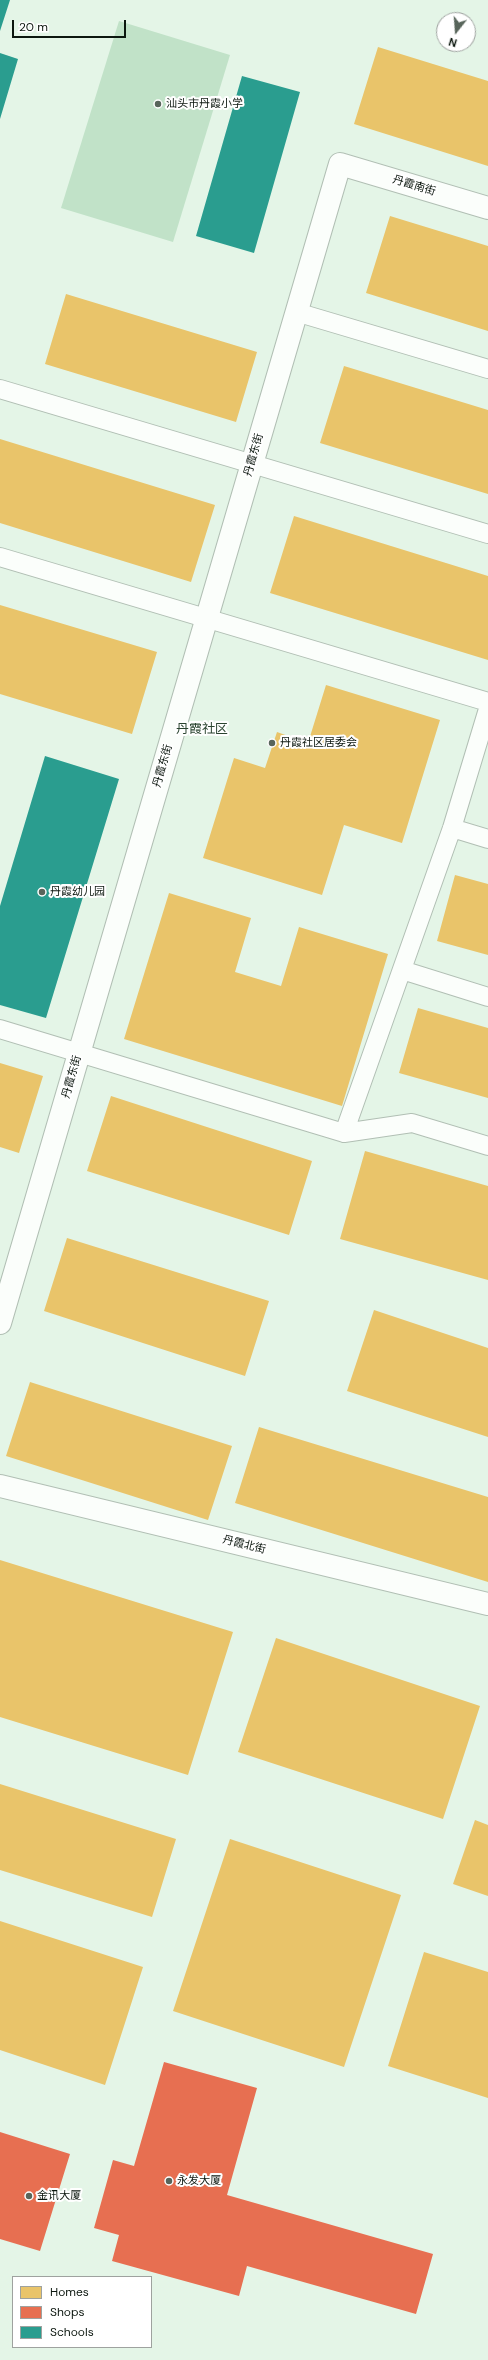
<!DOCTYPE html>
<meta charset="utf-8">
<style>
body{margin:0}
#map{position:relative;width:488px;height:2360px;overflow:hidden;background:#e4f5e7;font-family:"DM Sans",sans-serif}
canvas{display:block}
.legend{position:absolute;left:12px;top:2276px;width:140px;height:72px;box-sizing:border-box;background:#fff;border:1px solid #9ea29f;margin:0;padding:5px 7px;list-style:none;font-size:12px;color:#0c170f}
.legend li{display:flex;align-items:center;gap:8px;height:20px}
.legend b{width:20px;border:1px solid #9ea29f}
.north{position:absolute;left:436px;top:12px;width:40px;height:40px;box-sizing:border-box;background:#fff;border:1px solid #9ea29f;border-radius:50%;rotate:197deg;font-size:11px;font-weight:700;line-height:16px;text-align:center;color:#0c170f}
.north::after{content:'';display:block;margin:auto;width:14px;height:18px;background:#58655b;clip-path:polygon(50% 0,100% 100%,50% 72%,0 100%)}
.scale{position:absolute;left:12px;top:20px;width:114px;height:18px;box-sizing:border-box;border:2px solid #0c170f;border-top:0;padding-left:5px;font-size:12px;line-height:14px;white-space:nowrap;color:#0c170f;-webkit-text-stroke:3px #fff;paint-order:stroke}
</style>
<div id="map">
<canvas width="488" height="2360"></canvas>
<ul class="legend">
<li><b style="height:11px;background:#e9c46a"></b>Homes</li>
<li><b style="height:11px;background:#e76f51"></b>Shops</li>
<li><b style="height:11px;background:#2a9d8f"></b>Schools</li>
</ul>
<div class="north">N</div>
<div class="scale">20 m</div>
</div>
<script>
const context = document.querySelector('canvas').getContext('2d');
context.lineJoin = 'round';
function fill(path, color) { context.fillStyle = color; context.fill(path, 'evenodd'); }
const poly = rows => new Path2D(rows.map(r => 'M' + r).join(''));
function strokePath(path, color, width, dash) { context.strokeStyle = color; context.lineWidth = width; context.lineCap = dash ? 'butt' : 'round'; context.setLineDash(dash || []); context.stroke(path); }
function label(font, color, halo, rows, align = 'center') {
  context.font = font + ' "DM Sans","Noto Sans SC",sans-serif'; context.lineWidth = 4; context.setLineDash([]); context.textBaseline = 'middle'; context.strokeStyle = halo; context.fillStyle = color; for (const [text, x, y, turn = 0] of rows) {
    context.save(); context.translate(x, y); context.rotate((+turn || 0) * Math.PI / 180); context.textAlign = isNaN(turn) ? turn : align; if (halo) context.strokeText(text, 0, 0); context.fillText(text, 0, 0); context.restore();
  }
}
fill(poly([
 [119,21,230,55,173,242,61,208]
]), '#c1e2c8');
fill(poly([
 [378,47,488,81,488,166,354,124],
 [390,216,488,246,488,331,366,293],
 [66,294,257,352,236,422,45,364],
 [344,366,488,410,488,494,320,443],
 [0,439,215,505,191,582,0,523],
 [294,516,488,576,488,660,270,593],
 [0,605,157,652,132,734,0,694],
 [326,685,440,720,402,843,344,825,322,895,203,858,234,758,265,768,277,732,308,743],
 [455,875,488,884,488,955,437,941],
 [169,893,251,918,235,972,281,986,299,927,388,954,342,1106,124,1039],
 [418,1008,488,1028,488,1098,399,1073],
 [0,1063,43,1076,19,1153,0,1147],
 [111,1096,312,1161,289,1235,87,1171],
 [365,1151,488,1186,488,1280,340,1239],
 [67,1238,269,1301,245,1376,44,1311],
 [374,1310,488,1348,488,1437,347,1391],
 [30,1382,232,1446,208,1520,6,1456],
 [259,1427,488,1497,488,1582,235,1503],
 [0,1560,233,1632,188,1775,0,1717],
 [276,1638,480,1706,443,1819,238,1752],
 [0,1784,176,1839,152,1917,0,1870],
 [475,1820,488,1825,488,1896,453,1884],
 [230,1839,401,1895,344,2067,173,2011],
 [0,1921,143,1967,105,2085,0,2050],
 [424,1952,488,1972,488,2098,388,2066]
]), '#e9c46a');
fill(poly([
 [164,2062,257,2088,227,2195,433,2254,416,2314,247,2266,239,2296,112,2261,119,2235,94,2228,113,2160,134,2166],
 [0,2132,70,2154,40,2251,0,2239]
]), '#e76f51');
fill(poly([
 [0,0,10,0,0,31],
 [0,53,18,59,0,119],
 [242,76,300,92,254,253,196,236],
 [45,756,119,779,46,1018,0,1005,0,906]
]), '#2a9d8f');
const service = poly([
 [296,312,488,369],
 [0,389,488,534],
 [0,557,488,702],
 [452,828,488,839],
 [402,970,488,997],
 [0,1029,344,1133,412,1123,488,1146],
 [344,1133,452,828,488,709]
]);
const minor = poly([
 [0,1323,340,164,488,208],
 [0,1486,488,1604]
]);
strokePath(service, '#b1bfb4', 20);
strokePath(minor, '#b1bfb4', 24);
strokePath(service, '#fbfefb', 18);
strokePath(minor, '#fbfefb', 22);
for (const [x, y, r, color] of [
 [158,104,4,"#58655b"],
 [272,743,4,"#58655b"],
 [42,892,4,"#58655b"],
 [169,2181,4,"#58655b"],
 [29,2196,4,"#58655b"]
]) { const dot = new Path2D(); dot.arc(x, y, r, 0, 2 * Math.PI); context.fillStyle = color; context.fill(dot); strokePath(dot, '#fff', 1.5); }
label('11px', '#0c170f', '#fff', [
 ["汕头市丹霞小学",166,104],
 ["丹霞社区居委会",280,743],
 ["丹霞幼儿园",50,892],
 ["永发大厦",177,2181],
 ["金讯大厦",37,2196]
], 'left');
label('11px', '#0c170f', '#fff', [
 ["丹霞南街",414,186,17],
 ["丹霞东街",254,455,-74],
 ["丹霞东街",163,766,-74],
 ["丹霞东街",72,1077,-74],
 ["丹霞北街",244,1545,14]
]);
label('13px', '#2a4430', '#fff', [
 ["丹霞社区",202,730]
]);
</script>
